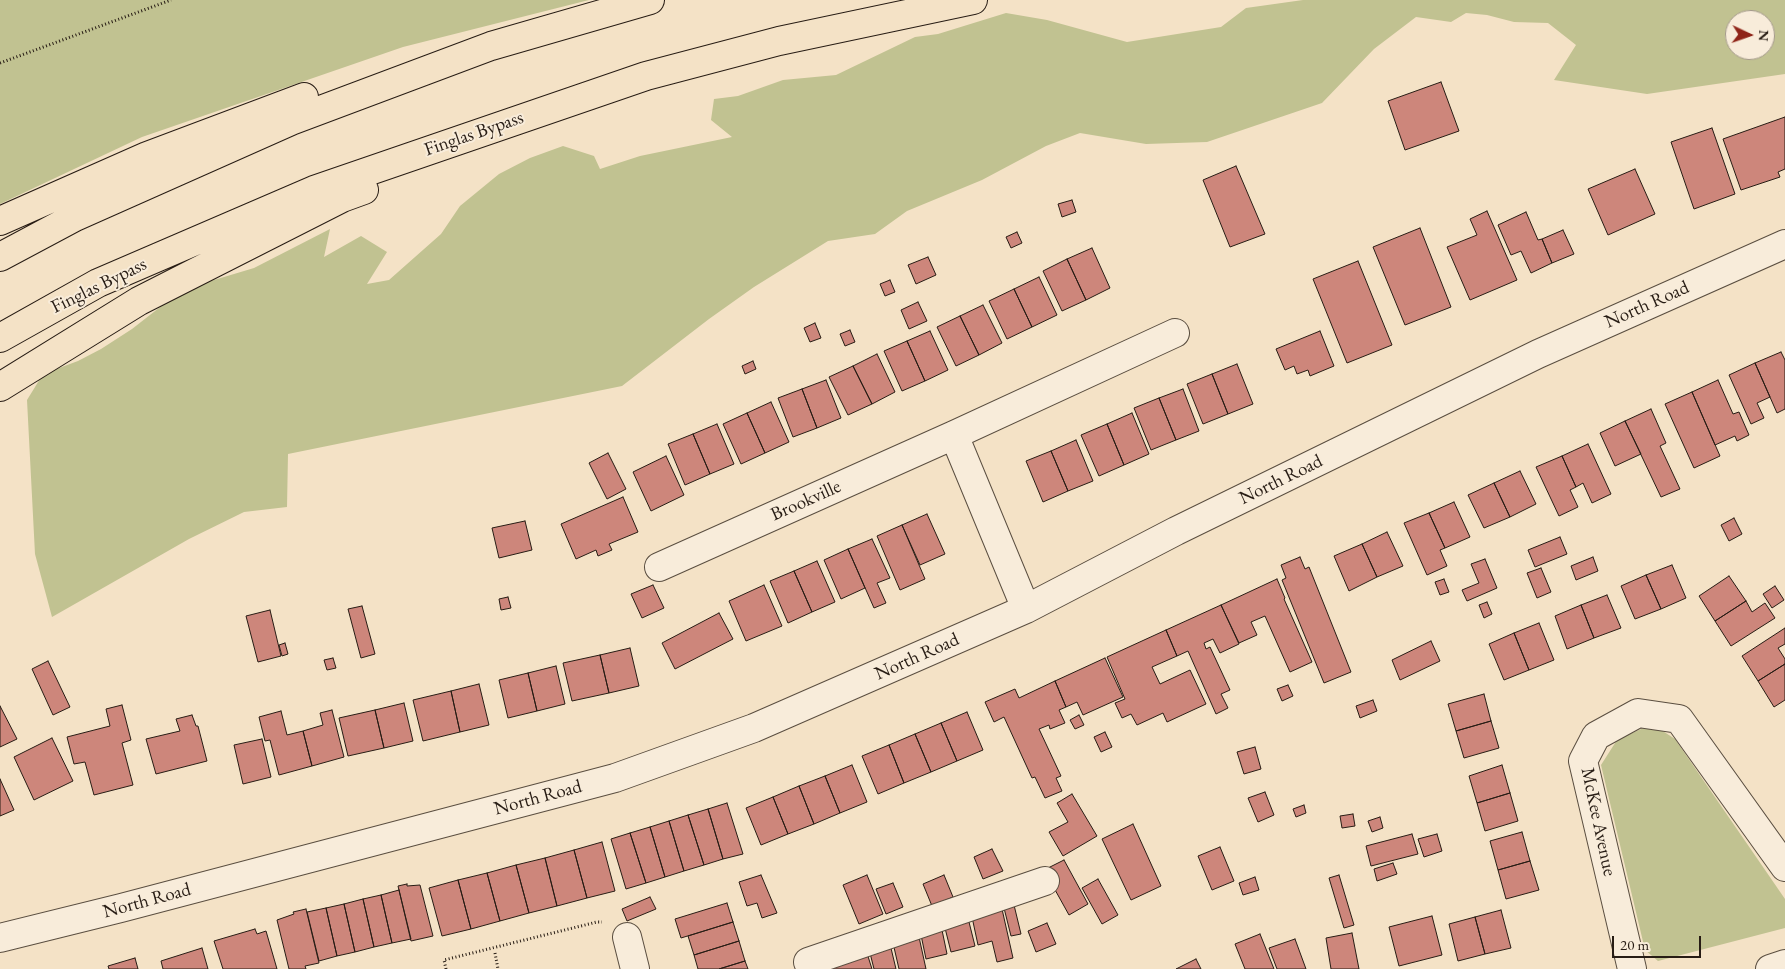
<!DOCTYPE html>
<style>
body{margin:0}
#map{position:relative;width:1785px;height:969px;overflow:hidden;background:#f4e2c6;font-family:"EB Garamond",serif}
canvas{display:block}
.north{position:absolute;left:1725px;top:10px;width:50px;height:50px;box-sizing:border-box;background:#f8ecda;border:1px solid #a4998b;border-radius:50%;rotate:93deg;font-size:14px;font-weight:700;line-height:20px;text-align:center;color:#271c14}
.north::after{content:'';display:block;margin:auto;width:18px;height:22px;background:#8f2418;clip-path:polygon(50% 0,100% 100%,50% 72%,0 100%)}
.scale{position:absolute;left:1612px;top:936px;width:89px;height:22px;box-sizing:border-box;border:2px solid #271c14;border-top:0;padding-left:6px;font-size:15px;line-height:18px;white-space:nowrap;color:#271c14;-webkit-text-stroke:4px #f8ecda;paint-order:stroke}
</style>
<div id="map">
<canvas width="1785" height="969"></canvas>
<div class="north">N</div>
<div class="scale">20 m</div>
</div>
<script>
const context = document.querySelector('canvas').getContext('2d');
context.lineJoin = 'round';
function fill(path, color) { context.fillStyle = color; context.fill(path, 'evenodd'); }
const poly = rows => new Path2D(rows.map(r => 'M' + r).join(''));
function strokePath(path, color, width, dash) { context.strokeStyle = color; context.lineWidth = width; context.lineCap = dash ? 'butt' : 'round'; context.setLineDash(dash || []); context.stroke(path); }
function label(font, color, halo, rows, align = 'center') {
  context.font = font + ' "EB Garamond",serif'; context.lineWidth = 4; context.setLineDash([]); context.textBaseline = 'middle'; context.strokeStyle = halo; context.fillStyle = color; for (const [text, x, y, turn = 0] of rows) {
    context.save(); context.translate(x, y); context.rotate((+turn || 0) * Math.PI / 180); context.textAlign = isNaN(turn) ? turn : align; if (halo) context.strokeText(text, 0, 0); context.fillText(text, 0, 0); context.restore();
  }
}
fill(poly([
 [0,0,589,0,403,47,142,137,0,204],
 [1303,0,1785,0,1785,74,1647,94,1554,80,1576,45,1548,23,1514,22,1487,15,1466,13,1451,22,1416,17,1374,49,1322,103,1207,142,1146,144,1080,133,1046,146,982,180,907,211,875,234,828,241,754,287,709,319,622,386,288,454,287,507,244,512,189,539,52,617,35,554,27,400,43,374,78,361,101,349,132,329,173,297,204,283,254,268,330,229,324,257,361,236,387,252,367,284,389,280,441,234,460,206,499,174,530,158,563,146,594,156,600,169,640,156,732,137,711,120,714,99,738,96,783,80,836,75,915,37,938,34,1006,13,1047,20,1127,42,1221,27,1246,8],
 [1735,20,1765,20,1765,50,1735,50],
 [1652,724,1675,739,1785,899,1785,928,1658,961,1645,950,1601,765,1617,740]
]), '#c1c291');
const building = poly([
 [1441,82,1459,131,1405,150,1388,101,1441,82],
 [1785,117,1785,169,1778,172,1780,177,1741,190,1723,139,1785,117],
 [1712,128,1735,194,1694,209,1671,142,1712,128],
 [1236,166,1265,234,1230,247,1203,180,1236,166],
 [1635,169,1655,214,1608,235,1588,189,1635,169],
 [1072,200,1076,212,1062,217,1058,204,1072,200],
 [1487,211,1517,280,1470,300,1447,247,1477,235,1470,219,1487,211],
 [1526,212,1538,240,1542,239,1552,263,1531,273,1521,251,1511,255,1498,225,1526,212],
 [1420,228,1451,307,1405,325,1373,247,1420,228],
 [1563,230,1574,254,1552,263,1542,239,1563,230],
 [1017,232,1022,243,1011,248,1006,237,1017,232],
 [1092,248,1110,288,1086,300,1067,259,1092,248],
 [928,257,936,275,916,284,908,265,928,257],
 [1067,259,1086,300,1062,311,1043,271,1067,259],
 [1358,261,1392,345,1347,363,1313,279,1358,261],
 [1039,277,1057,315,1032,327,1014,289,1039,277],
 [890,280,895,292,885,296,880,284,890,280],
 [1014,289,1032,327,1007,339,989,301,1014,289],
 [918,302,927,321,909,329,901,310,918,302],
 [983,305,1002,343,979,355,960,316,983,305],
 [960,316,979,355,956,366,937,327,960,316],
 [815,323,821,338,810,342,804,328,815,323],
 [850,330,855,342,845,346,840,334,850,330],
 [930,331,948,370,925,381,907,341,930,331],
 [1320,331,1334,366,1310,376,1308,370,1297,374,1294,366,1285,370,1276,349,1320,331],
 [907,341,925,381,902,391,884,351,907,341],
 [1781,352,1785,360,1785,409,1777,413,1755,363,1781,352],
 [877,354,895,392,872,404,853,366,877,354],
 [753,361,756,369,745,374,742,366,753,361],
 [1755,363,1770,397,1757,403,1764,418,1751,424,1729,375,1755,363],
 [1237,364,1253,404,1228,414,1212,374,1237,364],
 [853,366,872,404,848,415,829,377,853,366],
 [1212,374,1228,414,1203,424,1187,384,1212,374],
 [826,380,841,418,817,428,802,389,826,380],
 [1718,380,1733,414,1739,412,1749,435,1737,441,1735,436,1715,445,1692,392,1718,380],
 [802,389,817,428,793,437,778,398,802,389],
 [1183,389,1199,431,1176,440,1159,398,1183,389],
 [1692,392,1720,456,1694,468,1665,404,1692,392],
 [1159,398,1176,440,1151,450,1134,408,1159,398],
 [771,402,789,442,765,453,747,413,771,402],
 [1651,409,1666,443,1660,446,1680,489,1661,497,1625,421,1651,409],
 [747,413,765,453,741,464,723,424,747,413],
 [1132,413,1149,454,1124,465,1107,424,1132,413],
 [1625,421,1641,454,1615,466,1600,433,1625,421],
 [717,424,734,464,710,474,693,434,717,424],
 [1107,424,1124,465,1099,476,1081,435,1107,424],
 [693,434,710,474,685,485,668,444,693,434],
 [1076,440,1093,481,1068,491,1051,451,1076,440],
 [1588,444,1611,494,1592,503,1583,483,1576,487,1562,456,1588,444],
 [1051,451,1068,491,1043,502,1026,461,1051,451],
 [608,453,626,489,607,499,589,463,608,453],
 [666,456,684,495,651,511,633,472,666,456],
 [1562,456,1576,487,1570,490,1578,507,1559,516,1536,467,1562,456],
 [1520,471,1536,504,1510,517,1494,483,1520,471],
 [1494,483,1510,517,1484,528,1468,495,1494,483],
 [623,497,638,532,609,544,612,550,598,556,596,550,576,559,561,524,623,497],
 [1454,502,1470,537,1445,548,1429,513,1454,502],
 [1429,513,1445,548,1440,550,1447,566,1427,575,1404,523,1429,513],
 [927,514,945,554,920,565,902,525,927,514],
 [1734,518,1742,534,1729,541,1721,525,1734,518],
 [525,521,532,550,499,558,492,528,525,521],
 [902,525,925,579,900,590,877,536,902,525],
 [1387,532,1403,566,1377,577,1362,544,1387,532],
 [1560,537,1567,554,1535,567,1528,550,1560,537],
 [872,539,890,578,877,583,886,603,874,608,848,549,872,539],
 [1362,544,1377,577,1349,591,1334,556,1362,544],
 [848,549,865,588,841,599,824,560,848,549],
 [1300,557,1305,569,1309,567,1351,672,1324,683,1282,580,1286,578,1281,565,1300,557],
 [1593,557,1598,571,1576,580,1571,566,1593,557],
 [1485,559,1497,588,1467,601,1462,590,1479,583,1471,564,1485,559],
 [817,561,835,602,812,612,794,571,817,561],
 [1672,565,1686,598,1661,609,1646,575,1672,565],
 [1541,568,1551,592,1537,598,1527,573,1541,568],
 [794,571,812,612,788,623,770,581,794,571],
 [1646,575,1661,609,1635,619,1621,586,1646,575],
 [1729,576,1746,601,1715,621,1699,596,1729,576],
 [1277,579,1285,598,1284,599,1312,662,1290,672,1265,616,1251,622,1257,635,1239,643,1221,605,1277,579],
 [1444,579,1449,592,1440,595,1435,582,1444,579],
 [653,585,664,608,642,618,631,594,653,585],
 [764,585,782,626,746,641,729,601,764,585],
 [1775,586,1784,600,1772,608,1763,594,1775,586],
 [1607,595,1621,628,1594,638,1581,605,1607,595],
 [508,597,511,608,501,610,499,599,508,597],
 [1746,601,1752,612,1765,603,1775,618,1731,646,1715,621,1746,601],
 [1487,602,1492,614,1484,618,1479,605,1487,602],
 [1221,605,1239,644,1220,653,1213,639,1204,643,1206,649,1210,647,1230,690,1221,694,1228,708,1216,714,1188,651,1177,656,1166,630,1221,605],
 [1581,605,1594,638,1567,649,1555,616,1581,605],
 [362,606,375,654,361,658,348,609,362,606],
 [270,610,281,656,258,662,246,616,270,610],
 [719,613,733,639,675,669,662,643,719,613],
 [1539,623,1554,660,1529,670,1514,633,1539,623],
 [1785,628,1785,644,1778,648,1785,659,1785,664,1758,681,1742,656,1785,628],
 [1166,630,1177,656,1152,667,1160,684,1190,670,1206,704,1167,722,1163,713,1137,725,1131,714,1122,718,1115,703,1125,699,1107,657,1166,630],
 [1514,633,1529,670,1504,680,1489,644,1514,633],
 [1431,641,1440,661,1400,680,1392,660,1431,641],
 [285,643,288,654,282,656,279,645,285,643],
 [630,648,639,686,609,693,600,655,630,648],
 [600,655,609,693,572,701,563,663,600,655],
 [333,658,336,668,327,670,324,660,333,658],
 [1105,658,1123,697,1083,715,1077,702,1066,707,1055,681,1105,658],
 [48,661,70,707,53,715,32,669,48,661],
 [1785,664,1785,700,1774,707,1758,681,1785,664],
 [556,666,565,704,537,711,528,673,556,666],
 [528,673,537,711,508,718,499,680,528,673],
 [1055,681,1066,707,1059,710,1065,723,1050,729,1049,725,1039,729,1061,776,1056,778,1062,791,1045,798,1035,777,1032,778,1004,717,994,722,985,702,1015,689,1019,698,1055,681],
 [479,684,489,725,460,732,451,691,479,684],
 [1288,685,1293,696,1282,701,1277,689,1288,685],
 [451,691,460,732,423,741,413,700,451,691],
 [1484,694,1491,721,1456,731,1448,704,1484,694],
 [1373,700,1377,711,1360,718,1356,706,1373,700],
 [404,703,413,741,384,748,375,710,404,703],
 [122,705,131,740,122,743,133,785,94,795,85,762,74,764,67,737,110,726,106,709,122,705],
 [0,706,17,739,0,747,0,706],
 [332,710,344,757,312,766,303,731,323,725,320,713,332,710],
 [375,710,384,748,348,756,339,718,375,710],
 [281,711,287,735,303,731,312,766,279,775,270,740,265,741,259,717,281,711],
 [967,712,983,750,957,761,941,723,967,712],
 [192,715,196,726,198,726,207,761,156,774,146,739,180,731,176,719,192,715],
 [1079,715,1084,725,1075,729,1070,720,1079,715],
 [1491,721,1499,748,1464,758,1456,731,1491,721],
 [941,723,957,761,931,772,915,734,941,723],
 [1105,732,1112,747,1101,752,1094,737,1105,732],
 [915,734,931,772,904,783,889,745,915,734],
 [52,738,73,781,34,800,14,757,52,738],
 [262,739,271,777,243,784,234,745,262,739],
 [889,745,904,783,878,794,862,756,889,745],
 [1255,747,1261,769,1244,774,1237,752,1255,747],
 [852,765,867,802,840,813,825,776,852,765],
 [1502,765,1510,793,1477,803,1469,776,1502,765],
 [825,776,840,813,814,824,799,786,825,776],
 [0,779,14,810,0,816,0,779],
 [799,786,814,824,788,834,773,797,799,786],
 [1265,792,1274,815,1258,822,1248,798,1265,792],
 [1510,793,1518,821,1485,831,1477,803,1510,793],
 [1072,794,1097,836,1063,856,1049,832,1068,822,1057,803,1072,794],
 [773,797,788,834,761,845,746,808,773,797],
 [727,803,743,854,723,859,708,809,727,803],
 [1304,805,1306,813,1296,817,1293,809,1304,805],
 [708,809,723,859,704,865,688,815,708,809],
 [1353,814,1355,826,1342,828,1340,816,1353,814],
 [688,815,704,865,684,871,669,821,688,815],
 [1380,817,1383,828,1372,832,1368,821,1380,817],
 [669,821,684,871,665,877,650,827,669,821],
 [1133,824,1161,886,1131,900,1102,839,1133,824],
 [650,827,665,877,646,883,630,833,650,827],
 [1522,832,1530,861,1498,870,1490,841,1522,832],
 [630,833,646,883,626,889,611,839,630,833],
 [1412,834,1418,854,1371,866,1366,846,1412,834],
 [1437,834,1442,851,1424,857,1418,839,1437,834],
 [602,842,615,891,587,898,574,850,602,842],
 [1220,847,1234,881,1212,890,1198,856,1220,847],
 [992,849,1003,871,983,879,974,857,992,849],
 [574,850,587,898,557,906,545,858,574,850],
 [545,858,557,906,529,913,516,865,545,858],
 [1064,860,1088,904,1069,915,1044,870,1064,860],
 [1530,861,1539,890,1506,899,1498,870,1530,861],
 [1393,863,1397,874,1377,881,1374,869,1393,863],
 [516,865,529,913,500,921,487,873,516,865],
 [487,873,500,921,471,929,458,880,487,873],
 [761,875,777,913,762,918,757,903,747,906,739,882,761,875],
 [867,875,883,914,859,924,843,885,867,875],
 [944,875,953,897,932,906,923,884,944,875],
 [1339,875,1354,925,1344,928,1329,878,1339,875],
 [1255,877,1259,890,1243,895,1239,883,1255,877],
 [1098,879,1118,915,1102,924,1082,888,1098,879],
 [458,880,471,929,442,936,429,888,458,880],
 [893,883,903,907,886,914,876,889,893,883],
 [407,884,407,886,420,885,433,936,411,941,398,886,407,884],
 [399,890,411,939,392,943,381,895,399,890],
 [381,895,392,943,374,947,363,899,381,895],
 [650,897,656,909,627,921,622,909,650,897],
 [363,899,374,947,355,952,344,904,363,899],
 [727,903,733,922,681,938,675,919,727,903],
 [344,904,355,952,337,956,326,908,344,904],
 [1014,905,1021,934,1011,936,1004,908,1014,905],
 [326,908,337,956,319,961,307,912,326,908],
 [306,909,319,963,305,966,306,969,289,969,277,920,294,914,293,912,306,909],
 [1002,909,1013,958,997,962,992,941,978,945,972,917,1002,909],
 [1501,910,1511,948,1485,954,1475,917,1501,910],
 [1432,916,1442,955,1399,966,1389,927,1432,916],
 [1475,917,1485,954,1458,961,1449,924,1475,917],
 [733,922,739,941,694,955,688,936,733,922],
 [969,922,975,946,951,952,945,928,969,922],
 [1047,923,1056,944,1036,952,1028,931,1047,923],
 [255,929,257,934,266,931,277,969,223,969,214,941,255,929],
 [942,930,947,954,926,959,921,935,942,930],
 [1352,933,1359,969,1331,969,1326,938,1352,933],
 [1260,934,1274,969,1245,969,1235,944,1260,934],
 [919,937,926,969,899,969,893,943,919,937],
 [1295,939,1306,969,1277,969,1269,948,1295,939],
 [739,941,745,961,719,969,698,969,694,955,739,941],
 [890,944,896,969,874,969,869,949,890,944],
 [202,948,208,969,163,969,161,961,202,948],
 [866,950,872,969,831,969,829,963,866,950],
 [135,958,138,969,109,969,108,966,135,958],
 [1196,959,1201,969,1176,969,1196,959],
 [745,961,748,969,719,969,745,961]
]);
fill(building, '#cd867b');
strokePath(building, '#271c14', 1);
const minor = poly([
 [954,435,1026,609],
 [659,567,954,435,1175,333],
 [627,937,635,969],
 [0,938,121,908,615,778,754,728,1026,609,1176,531,1538,354,1785,244],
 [811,969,808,962,1045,881],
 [1632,969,1583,761,1596,736,1638,713,1679,719,1785,867],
 [1770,969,1785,964]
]);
const major = poly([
 [0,221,147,156,304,97],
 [0,257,75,217,291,121,491,46,650,0],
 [0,338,98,283,314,190,646,76,779,41,973,0],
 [0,387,139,301,342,198,364,190]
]);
strokePath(minor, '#5a4e40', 30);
strokePath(major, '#271c14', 30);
strokePath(poly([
 [0,63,171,0],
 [495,953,498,969],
 [446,969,444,960,597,922,602,922]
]), '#271c14', 3, [1, 2.5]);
strokePath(minor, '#f8ecda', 28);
strokePath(major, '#f4e2c6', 28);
label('19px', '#271c14', '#f8ecda', [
 ["Finglas Bypass",474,134,-19],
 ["Finglas Bypass",99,286,-26],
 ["North Road",1647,305,-24],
 ["North Road",1281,480,-26],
 ["Brookville",806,501,-24],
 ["North Road",917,657,-24],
 ["North Road",538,798,-15],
 ["McKee Avenue",1598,822,78],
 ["North Road",147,901,-15]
]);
</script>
